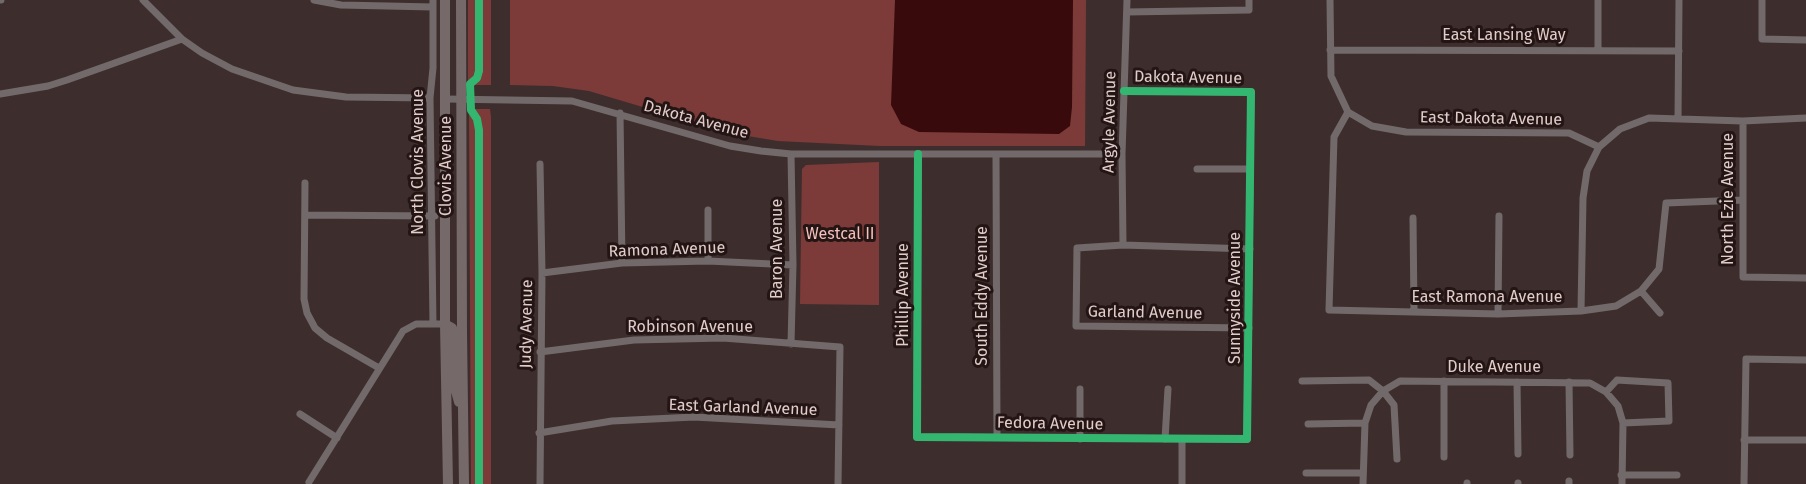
<!DOCTYPE html>
<style>
body{margin:0}
canvas{display:block;background:#3e2d2d}
</style>
<canvas width="1806" height="484"></canvas>
<script>
const context = document.querySelector('canvas').getContext('2d');
context.lineJoin = 'round';
function fill(path, color) { context.fillStyle = color; context.fill(path, 'evenodd'); }
const poly = rows => new Path2D(rows.map(r => 'M' + r).join(''));
function strokePath(path, color, width, dash) { context.strokeStyle = color; context.lineWidth = width; context.lineCap = dash ? 'butt' : 'round'; context.setLineDash(dash || []); context.stroke(path); }
function label(font, color, halo, rows, align = 'center') {
  context.font = font + ' "Fira Sans",sans-serif'; context.lineWidth = 6; context.setLineDash([]); context.textBaseline = 'middle'; context.strokeStyle = halo; context.fillStyle = color; for (const [text, x, y, turn = 0] of rows) {
    context.save(); context.translate(x, y); context.rotate((+turn || 0) * Math.PI / 180); context.textAlign = isNaN(turn) ? turn : align; if (halo) context.strokeText(text, 0, 0); context.fillText(text, 0, 0); context.restore();
  }
}
fill(poly([
 [468,0,491,0,491,85,473,85,468,80],
 [510,0,1086,0,1085,146,880,146,778,141,730,133,589,91,553,86,510,85],
 [474,109,490,109,491,117,491,484,471,484,469,113],
 [879,162,879,305,800,304,802,169,806,165]
]), '#7c3b38');
fill(poly([
 [895,0,1073,0,1072,107,1070,126,1059,134,919,132,901,124,891,105]
]), '#390a0c');
strokePath(poly([
 [0,0,1,0],
 [143,0,182,39],
 [314,0,341,5,433,7],
 [433,0,433,68,430,98,433,324],
 [1330,0,1331,76,1348,112],
 [1598,0,1598,50],
 [1762,0,1762,39,1806,40],
 [1127,12,1249,10,1249,0],
 [1330,50,1679,51],
 [0,94,48,86,67,80,182,39,202,53,232,69,293,90,346,97,430,98],
 [445,99,572,101,730,146,761,151,791,154,1122,154],
 [1348,112,1334,137,1329,310,1498,314,1581,311,1616,306,1641,291,1659,269,1666,203,1743,200],
 [1348,112,1372,126,1406,132,1569,133,1599,147,1620,129,1649,118,1743,121,1806,118],
 [620,113,622,263],
 [1678,119,1679,0],
 [1743,121,1743,277,1806,278],
 [918,154,917,437,1247,439,1251,92,1124,91],
 [996,154,997,437],
 [1197,169,1250,169],
 [305,183,304,299,307,313,315,328,327,338,379,368],
 [708,210,708,261],
 [305,215,435,216],
 [1413,218,1414,312],
 [1123,245,1122,154,1127,0],
 [542,273,622,263,708,261,793,265],
 [1641,291,1660,313],
 [1581,311,1583,198,1587,171,1599,147],
 [1498,314,1499,216],
 [1249,328,1076,326,1077,248,1123,245,1250,249],
 [791,344,793,265,791,154],
 [540,352,634,340,723,338,840,347,838,484],
 [1302,381,1369,380,1383,391,1394,405,1397,459],
 [1444,381,1444,457],
 [1517,382,1518,454],
 [1569,382,1570,455],
 [1080,389,1080,439],
 [1606,392,1617,380,1668,383,1669,421,1623,423],
 [300,414,337,438],
 [1308,424,1365,423],
 [539,433,612,421,694,417,839,425],
 [1165,439,1168,389],
 [1744,440,1806,440],
 [1306,473,1363,473],
 [1621,475,1677,475],
 [1569,481,1569,484],
 [309,482,403,331,416,324,445,324],
 [540,484,542,273,540,164],
 [1182,484,1182,439],
 [1363,484,1365,423,1371,405,1383,391,1400,381,1590,383,1606,392,1618,406,1623,423,1622,484],
 [1467,484,1467,483],
 [1518,484,1518,483],
 [1744,484,1746,359,1806,360]
]), '#726a6a', 7);
strokePath(poly([
 [445,0,445,324,448,484],
 [461,0,462,332,464,484],
 [445,324,452,328,453,332,456,391,459,402]
]), '#756969', 10);
strokePath(poly([
 [918,154,917,437,1247,439,1251,92,1124,91],
 [479,484,479,130,477,119,471,110,470,84,477,78,479,71,479,0]
]), '#33b770', 8);
label('16px', '#e1ccca', '#231514', [
 ["East Lansing Way",1504,36],
 ["Dakota Avenue",1188,78,1],
 ["East Dakota Avenue",1491,119,1],
 ["Dakota Avenue",696,120,15],
 ["Argyle Avenue",1110,122,-89],
 ["North Clovis Avenue",419,162,-90],
 ["Clovis Avenue",447,166,-90],
 ["North Ezie Avenue",1729,199,-90],
 ["Baron Avenue",778,249,-90],
 ["Ramona Avenue",667,250,-2],
 ["Phillip Avenue",904,295,-90],
 ["South Eddy Avenue",983,296,-90],
 ["Sunnyside Avenue",1236,298,-90],
 ["East Ramona Avenue",1487,298],
 ["Garland Avenue",1145,313,1],
 ["Judy Avenue",527,324,-89],
 ["Robinson Avenue",690,328],
 ["Duke Avenue",1494,368],
 ["East Garland Avenue",743,408,2],
 ["Fedora Avenue",1050,424,1]
]);
label('16px', '#f6c0bc', '#231514', [
 ["Westcal II",840,235]
]);
</script>
